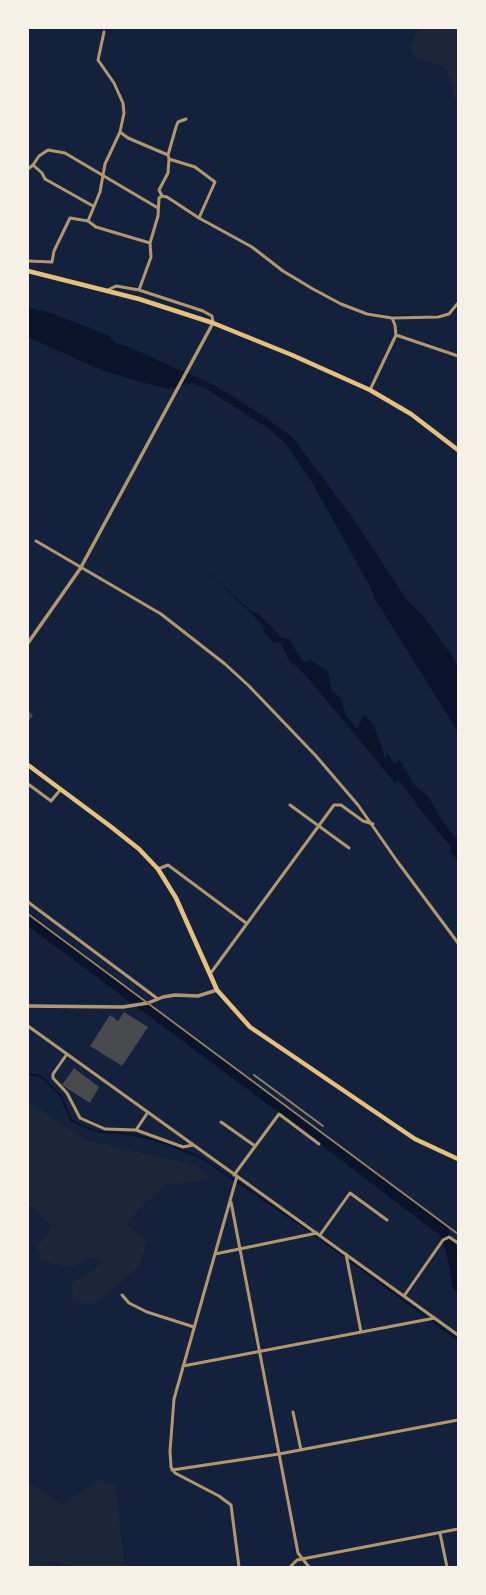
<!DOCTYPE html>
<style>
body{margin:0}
#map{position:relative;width:486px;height:1595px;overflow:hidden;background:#14213d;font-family:"Varela Round",sans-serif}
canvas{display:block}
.frame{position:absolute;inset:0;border:29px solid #f6f1e7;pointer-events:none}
</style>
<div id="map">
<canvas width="486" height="1595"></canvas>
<div class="frame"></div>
</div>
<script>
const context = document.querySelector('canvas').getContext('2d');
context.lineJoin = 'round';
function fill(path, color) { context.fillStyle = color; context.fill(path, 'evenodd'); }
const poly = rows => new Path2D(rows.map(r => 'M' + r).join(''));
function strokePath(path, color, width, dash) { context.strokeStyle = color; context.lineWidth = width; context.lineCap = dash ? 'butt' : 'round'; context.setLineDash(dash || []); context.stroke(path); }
fill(poly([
 [418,28,458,28,458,109,449,76,444,66,415,59,410,46],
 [28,1102,86,1140,199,1166,210,1179,166,1185,135,1212,127,1225,147,1241,140,1265,97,1303,73,1303,72,1283,96,1269,100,1260,89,1258,73,1267,41,1261,37,1244,46,1237,51,1225,28,1204],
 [98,1480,115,1484,125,1567,69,1567,52,1561,44,1567,28,1567,28,1482,63,1505]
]), '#1d2539');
fill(poly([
 [28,306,38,311,42,310,90,328,109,336,116,343,131,348,216,386,268,419,293,438,352,517,407,600,424,617,453,657,458,668,458,732,375,599,370,586,311,481,286,444,269,429,205,388,192,383,169,389,134,380,101,370,28,337],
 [201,565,251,611,258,613,282,638,289,639,302,660,307,662,309,659,328,672,332,691,340,697,346,716,358,729,362,716,366,715,375,728,386,760,386,752,395,764,397,761,400,760,414,785,428,796,442,821,458,840,458,861,450,852,451,847,417,806,415,801,398,780,395,783,307,677,289,660,281,643,274,643,263,631,264,627,252,614]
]), '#0b132b');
strokePath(poly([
 [368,313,385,315],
 [451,313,458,307],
 [389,316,411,316],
 [433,316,442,314],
 [28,1074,40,1076,45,1080,61,1096,71,1120,87,1128,100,1132,132,1134,167,1144,200,1157,304,1227,458,1340]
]), '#0b132b', 2);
strokePath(poly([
 [28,919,290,1114,443,1231,451,1248,458,1286]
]), '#0b132b', 11);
fill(poly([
 [28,711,33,715,28,722],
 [124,1012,148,1027,122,1066,90,1046,110,1015,118,1021],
 [74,1068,99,1087,90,1103,62,1085]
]), '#48494c');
strokePath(poly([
 [104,32,98,60,114,83,123,103,124,113,120,132,128,138,168,155,169,159],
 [168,155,176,127,178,122,186,119],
 [33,165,39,156,48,150,65,153,158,208],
 [28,169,33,165,42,173,45,179,93,206],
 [162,196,167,197,199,218,252,247,283,271,313,289,341,304,367,314,392,318,438,317,449,314,458,303],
 [88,221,100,192,105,164,120,132],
 [150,243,158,216,159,198,162,196,159,190,168,173,169,159,195,167,215,182,199,218],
 [28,261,52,262,54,251,70,218,88,221,96,227,150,243,151,257,139,290],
 [106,291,116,286,139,290,203,311,212,316,213,323],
 [396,335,458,356],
 [370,390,396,335,395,325,392,318],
 [36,541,161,614,225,664,249,686,316,756,358,805,397,861,458,943],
 [28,784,51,801,61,789],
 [290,805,349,848],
 [158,869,168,865,246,923],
 [28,902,158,999],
 [210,974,334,805,341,805,363,821,373,824],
 [28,1026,458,1335],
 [67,1054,53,1074,53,1078,67,1093,80,1118,105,1129,136,1130,183,1147,193,1145],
 [221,1122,255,1146],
 [136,1130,148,1112],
 [234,1175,279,1114,319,1144],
 [237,1176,174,1399,170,1451,171,1467,175,1473,219,1496,231,1505,239,1567],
 [231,1202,298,1553,309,1567],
 [320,1235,350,1193,387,1220],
 [215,1254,317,1233],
 [346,1254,361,1332],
 [122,1295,129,1303,147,1312,194,1327],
 [404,1296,443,1240,449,1237,458,1243],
 [183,1366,435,1318],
 [293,1412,301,1450],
 [172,1470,279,1454,458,1420],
 [440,1533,447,1567],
 [290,1567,297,1560,302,1559,458,1529]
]), '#b1986c', 3);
strokePath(poly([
 [28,643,80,569,213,323],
 [28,1006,123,1007,148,1003,163,997,175,995,198,996,217,990]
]), '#b1986c', 3.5);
strokePath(poly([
 [28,271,139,299,213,323,292,355,370,390,411,414,458,450],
 [28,765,110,826,139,849,158,869,176,898,217,990,250,1027,415,1139,458,1159]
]), '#e5c07b', 4.5);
strokePath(poly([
 [28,914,458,1234],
 [254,1075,323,1126]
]), '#918062', 2);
</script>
